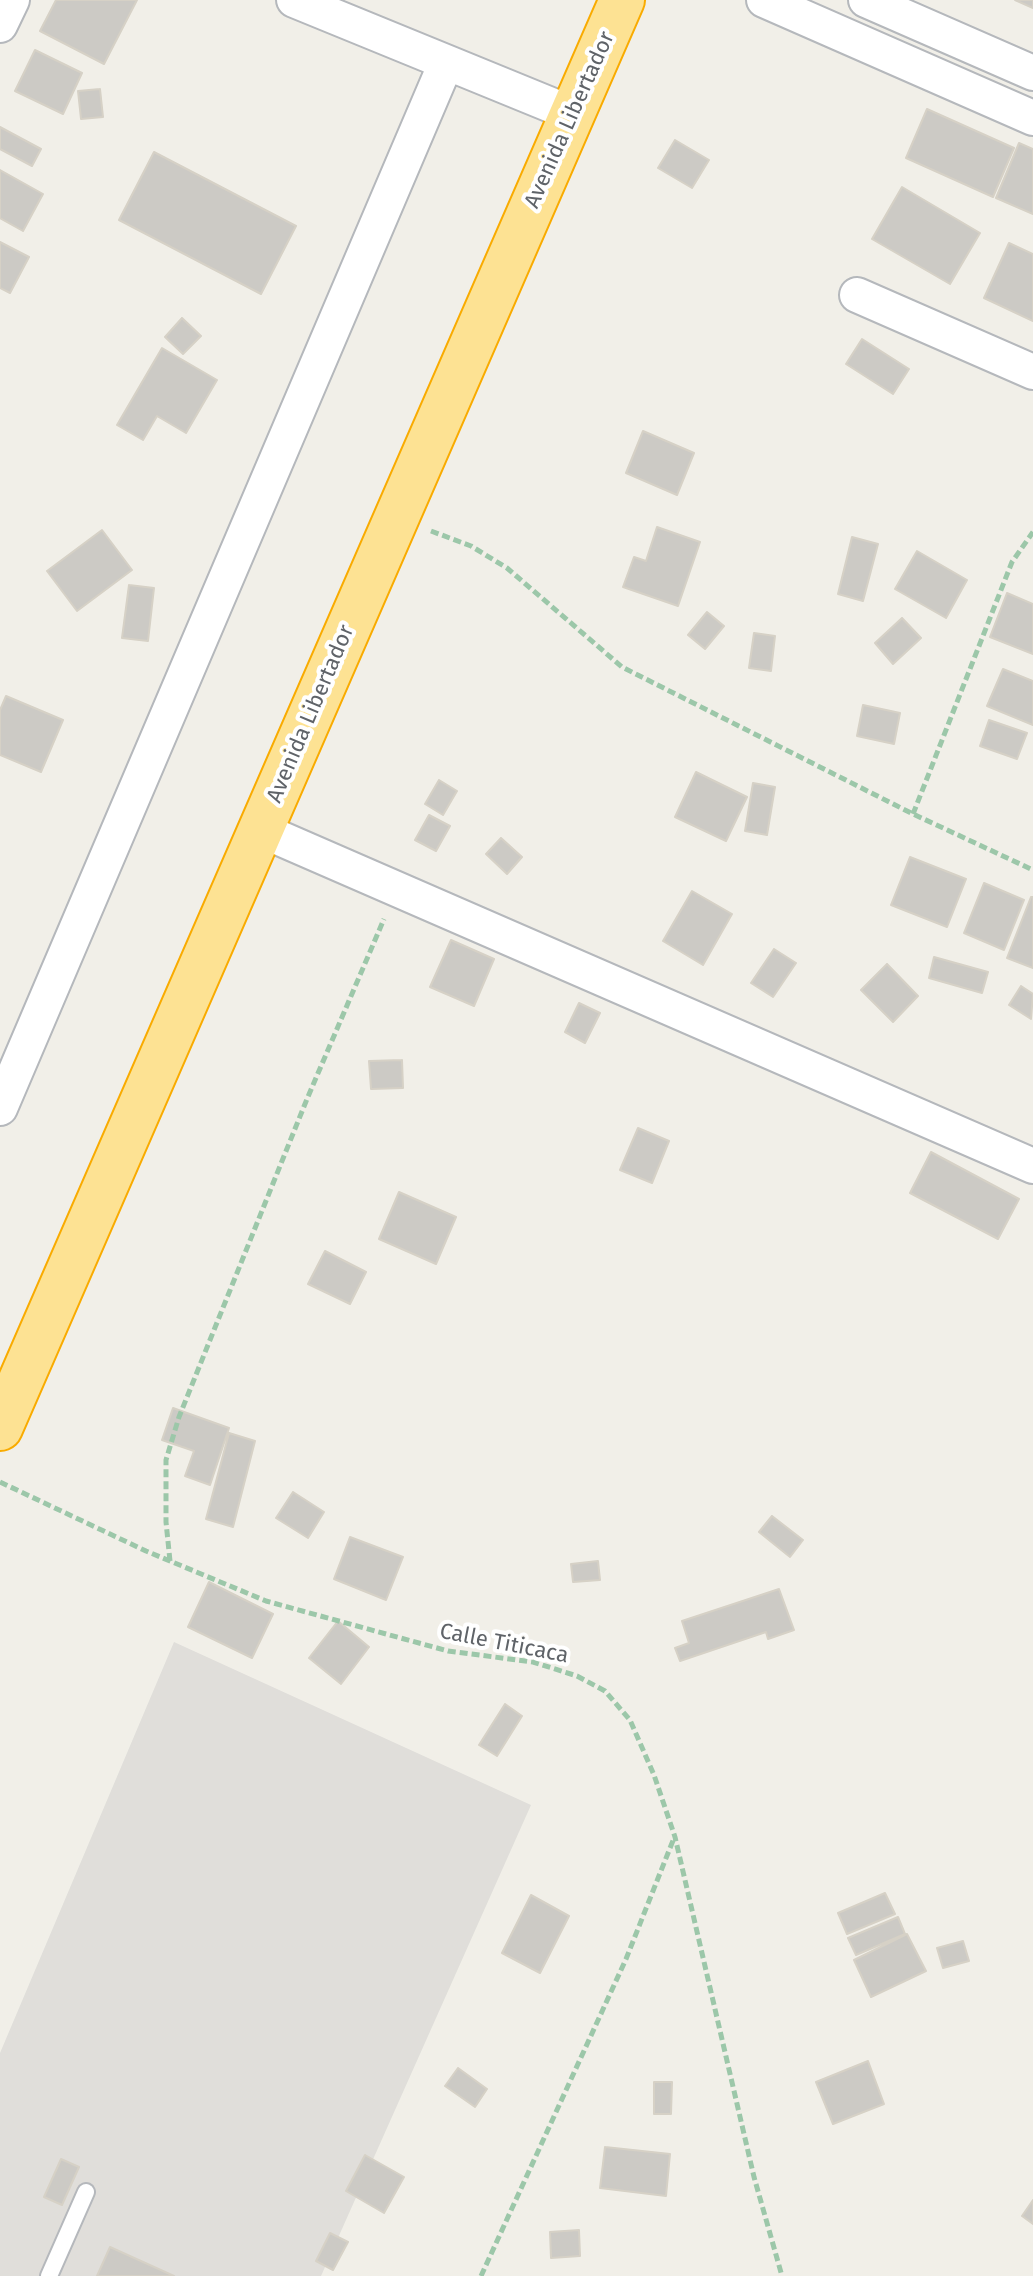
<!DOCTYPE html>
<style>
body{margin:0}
canvas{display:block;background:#f1efe8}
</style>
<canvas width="1033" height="2276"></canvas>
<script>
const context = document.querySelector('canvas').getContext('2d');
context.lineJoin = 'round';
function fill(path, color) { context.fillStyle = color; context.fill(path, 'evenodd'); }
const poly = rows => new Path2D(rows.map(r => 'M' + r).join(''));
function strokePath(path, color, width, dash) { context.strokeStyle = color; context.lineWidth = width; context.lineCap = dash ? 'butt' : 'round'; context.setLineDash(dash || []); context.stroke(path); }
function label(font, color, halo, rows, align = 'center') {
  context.font = font + ' "Fira Sans",sans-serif'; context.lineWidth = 8; context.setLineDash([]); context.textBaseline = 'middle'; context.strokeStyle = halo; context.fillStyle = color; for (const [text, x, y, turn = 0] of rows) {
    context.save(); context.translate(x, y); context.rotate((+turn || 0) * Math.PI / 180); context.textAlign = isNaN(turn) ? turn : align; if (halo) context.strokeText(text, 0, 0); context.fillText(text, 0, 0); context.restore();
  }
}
fill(poly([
 [174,1642,531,1805,321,2276,0,2276,0,2053]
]), '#e0deda');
const building = poly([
 [56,0,137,0,104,64,40,31,56,0],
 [1015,0,1033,0,1033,8,1015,0],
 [35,50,82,73,63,114,15,91,35,50],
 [100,89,103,117,81,119,78,91,100,89],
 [927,109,1014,148,993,197,906,158,927,109],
 [0,127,41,149,32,166,0,149,0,127],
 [675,140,709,160,692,188,658,168,675,140],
 [1019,143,1033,149,1033,214,996,198,1019,143],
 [154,152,296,226,261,294,119,220,154,152],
 [0,170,43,194,23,231,0,218,0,170],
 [902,187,980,233,950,284,872,239,902,187],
 [0,242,29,257,10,293,0,288,0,242],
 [1009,243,1033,254,1033,321,984,298,1009,243],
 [182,318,201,336,183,354,165,337,182,318],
 [862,339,909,369,893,394,846,364,862,339],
 [162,348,217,380,186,433,157,416,143,440,117,425,162,348],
 [643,431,694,453,677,495,626,473,643,431],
 [657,527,700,542,678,606,623,587,634,557,646,561,657,527],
 [102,530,132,570,77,611,47,571,102,530],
 [852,537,878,544,863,601,838,594,852,537],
 [917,551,967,580,946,618,895,589,917,551],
 [129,585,154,588,148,641,122,638,129,585],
 [1007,593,1033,604,1033,654,990,637,1007,593],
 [707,612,724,626,705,649,688,635,707,612],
 [902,618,921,638,893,664,875,643,902,618],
 [754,633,775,636,771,671,749,668,754,633],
 [1003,669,1033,681,1033,725,987,706,1003,669],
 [6,696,63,720,41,772,0,755,0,710,6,696],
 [863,705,900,713,894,744,857,736,863,705],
 [989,720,1027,733,1017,759,980,746,989,720],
 [696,772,747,797,726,841,675,817,696,772],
 [439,780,457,791,443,815,425,804,439,780],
 [753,783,775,787,767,835,745,831,753,783],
 [429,815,450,826,436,851,415,840,429,815],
 [501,838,522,857,507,874,486,854,501,838],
 [910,857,966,879,947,927,891,905,910,857],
 [984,883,1024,900,1004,950,964,933,984,883],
 [692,891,732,914,703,965,663,941,692,891],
 [1031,897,1033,897,1033,968,1007,958,1031,897],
 [451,940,494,959,474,1006,430,987,451,940],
 [774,949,796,963,773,997,751,983,774,949],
 [934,957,988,972,982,993,929,978,934,957],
 [887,964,918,996,893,1022,861,990,887,964],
 [1021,986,1033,994,1031,1019,1009,1005,1021,986],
 [579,1003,600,1013,585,1043,565,1032,579,1003],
 [402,1060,403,1088,371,1089,369,1061,402,1060],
 [638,1128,669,1141,652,1183,620,1170,638,1128],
 [931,1152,1019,1199,998,1239,910,1193,931,1152],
 [399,1192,456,1217,436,1264,379,1239,399,1192],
 [325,1251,366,1272,350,1304,308,1284,325,1251],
 [173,1408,229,1428,210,1485,185,1476,194,1451,162,1440,173,1408],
 [229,1433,255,1441,233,1527,206,1519,229,1433],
 [293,1492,324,1512,308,1538,276,1518,293,1492],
 [772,1516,803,1540,790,1557,759,1532,772,1516],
 [350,1537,403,1557,386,1600,334,1579,350,1537],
 [598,1561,600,1580,573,1582,571,1564,598,1561],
 [209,1582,273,1614,252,1658,188,1627,209,1582],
 [779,1589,794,1630,768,1639,766,1632,680,1661,675,1648,689,1643,682,1621,779,1589],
 [338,1621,369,1647,341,1684,309,1658,338,1621],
 [505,1704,522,1716,497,1756,479,1745,505,1704],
 [885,1893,895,1914,847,1934,838,1913,885,1893],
 [531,1895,569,1916,540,1973,502,1953,531,1895],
 [898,1917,905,1934,856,1955,848,1938,898,1917],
 [907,1934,926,1971,871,1997,854,1960,907,1934],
 [963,1941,969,1961,943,1968,937,1948,963,1941],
 [868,2061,884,2104,833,2124,816,2082,868,2061],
 [458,2068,487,2089,475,2107,445,2086,458,2068],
 [654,2082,672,2082,671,2114,654,2114,654,2082],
 [605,2147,670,2154,666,2196,600,2188,605,2147],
 [365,2155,404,2177,384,2213,346,2191,365,2155],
 [61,2159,79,2167,62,2205,44,2197,61,2159],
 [1033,2200,1033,2224,1022,2216,1033,2200],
 [579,2230,580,2256,551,2258,550,2232,579,2230],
 [330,2233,348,2242,333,2270,316,2261,330,2233],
 [110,2247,174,2276,97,2276,110,2247]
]);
fill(building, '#cccac5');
strokePath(building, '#d6d1c6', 2);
const lane = poly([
 [49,2276,86,2192]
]);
const street = poly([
 [294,0,573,114],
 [764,0,1033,118],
 [866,0,1033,73],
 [0,25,12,0],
 [857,295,1033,372],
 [261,830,1033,1166],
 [0,1108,446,63]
]);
const highway = poly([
 [0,1428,622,0]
]);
strokePath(lane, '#b5b8bc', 20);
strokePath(street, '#b5b8bc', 38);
strokePath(highway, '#f9ab00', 48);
strokePath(poly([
 [431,531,471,546,507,568,622,667,913,814,1033,870],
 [913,814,1012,562,1033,532],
 [0,1482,146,1551,266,1601,448,1651,533,1662,577,1676,605,1691,630,1720,654,1775,675,1837,754,2177,782,2276],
 [170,1561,166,1522,166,1460,179,1417,307,1099,384,919],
 [481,2276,626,1959,674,1838]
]), '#9cc7a9', 5, [8, 4]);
strokePath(lane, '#fff', 16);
strokePath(street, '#fff', 34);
strokePath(highway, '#fde293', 44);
label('22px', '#5f6368', '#fff', [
 ["Avenida Libertador",570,120,-66],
 ["Avenida Libertador",311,714,-67],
 ["Calle Titicaca",504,1644,11]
]);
</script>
